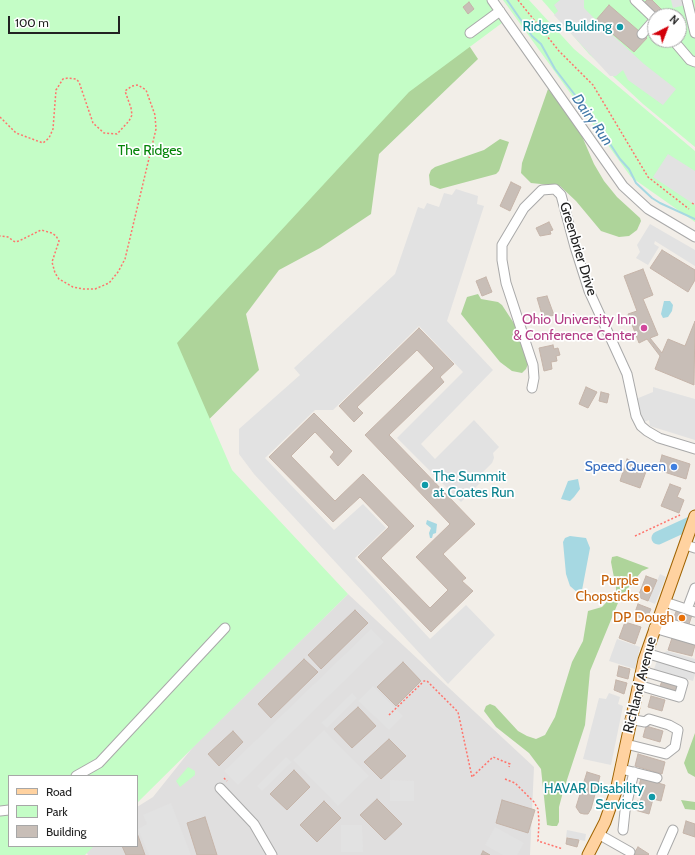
<!DOCTYPE html>
<style>
body{margin:0}
#map{position:relative;width:695px;height:855px;overflow:hidden;background:#f2eee8;font-family:Cabin,sans-serif}
canvas{display:block}
.legend{position:absolute;left:8px;top:775px;width:130px;height:72px;box-sizing:border-box;background:#fff;border:1px solid #a7a7a7;margin:0;padding:5px 7px;list-style:none;font-size:12px;color:#222}
.legend li{display:flex;align-items:center;gap:8px;height:20px}
.legend b{width:20px;border:1px solid #a7a7a7}
.north{position:absolute;left:647px;top:8px;width:40px;height:40px;box-sizing:border-box;background:#fff;border:1px solid #a7a7a7;border-radius:50%;rotate:42deg;font-size:11px;font-weight:700;line-height:16px;text-align:center;color:#222}
.north::after{content:'';display:block;margin:auto;width:14px;height:18px;background:#d3000a;clip-path:polygon(50% 0,100% 100%,50% 72%,0 100%)}
.scale{position:absolute;left:8px;top:16px;width:112px;height:18px;box-sizing:border-box;border:2px solid #222;border-top:0;padding-left:5px;font-size:12px;line-height:14px;white-space:nowrap;color:#222;-webkit-text-stroke:3px #fff;paint-order:stroke}
</style>
<div id="map">
<canvas width="695" height="855"></canvas>
<ul class="legend">
<li><b style="height:5px;background:#ffd2a0"></b>Road</li>
<li><b style="height:11px;background:#c4fdc6"></b>Park</li>
<li><b style="height:11px;background:#c8beb7"></b>Building</li>
</ul>
<div class="north">N</div>
<div class="scale">100 m</div>
</div>
<script>
const context = document.querySelector('canvas').getContext('2d');
context.lineJoin = 'round';
function fill(path, color) { context.fillStyle = color; context.fill(path, 'evenodd'); }
const poly = rows => new Path2D(rows.map(r => 'M' + r).join(''));
function strokePath(path, color, width, dash) { context.strokeStyle = color; context.lineWidth = width; context.lineCap = dash ? 'butt' : 'round'; context.setLineDash(dash || []); context.stroke(path); }
function label(font, color, halo, rows, align = 'center') {
  context.font = font + ' Cabin,sans-serif'; context.lineWidth = 3.5; context.setLineDash([]); context.textBaseline = 'middle'; context.strokeStyle = halo; context.fillStyle = color; for (const [text, x, y, turn = 0] of rows) {
    context.save(); context.translate(x, y); context.rotate((+turn || 0) * Math.PI / 180); context.textAlign = isNaN(turn) ? turn : align; if (halo) context.strokeText(text, 0, 0); context.fillText(text, 0, 0); context.restore();
  }
}
fill(poly([
 [348,594,534,767,530,855,88,855,83,846,137,846,137,807,153,797,193,747]
]), '#e0dfdf');
fill(poly([
 [445,34,470,47,478,59,379,154,371,214,320,248,279,270,246,314,259,370,178,450,0,419],
 [548,89,578,127,594,164,604,181,617,197,640,218,641,221,637,230,629,236,619,237,601,231,576,201,560,186,531,183,521,173,522,163],
 [500,139,509,142,499,171,496,174,440,189,430,185,429,175,431,170,435,167,484,150],
 [478,294,481,299,498,302,502,305,517,328,528,364,526,369,522,373,512,371,500,362,461,314,467,297],
 [617,556,649,568,642,571,620,598,590,671,585,725,563,792,559,807,559,822,557,826,552,826,547,825,541,769,529,753,496,727,484,711,486,706,490,704,495,706,518,731,527,736,536,739,545,735,555,717,572,662,583,641,588,611,602,607,616,592,616,588,611,562,612,557],
 [695,733,695,777,688,773,684,763],
 [681,800,695,802,695,810,685,809]
]), '#aed49a');
fill(poly([
 [0,0,487,0,502,23,409,92,177,343,232,470,348,594,137,803,137,776,9,776,9,846,94,846,85,855,0,855],
 [503,0,529,0,574,49,695,151,695,222,631,177],
 [542,0,695,0,695,147,643,104,589,54],
 [655,16,679,16,679,40,655,40],
 [188,767,195,771,195,775,180,787,176,781]
]), '#c4fdc6');
fill(poly([
 [560,0,584,0,584,8,597,21,644,64,676,89,663,105,628,80,623,70,616,76,610,76,554,15,558,11,554,5],
 [671,0,683,0,685,5,673,8],
 [668,154,695,171,695,205,653,177],
 [456,189,478,196,477,204,484,206,447,321,493,370,421,444,435,459,474,420,499,447,493,453,494,458,492,463,481,474,484,479,461,502,397,438,463,372,419,326,333,410,315,410,265,458,334,530,363,504,386,528,355,558,430,639,466,605,495,635,448,684,254,474,239,454,239,429,300,375,294,368,395,274,418,207,424,209,427,203,439,207,444,193,452,195],
 [650,224,695,250,695,266,655,241,654,244,659,247,648,265,636,258,640,252,637,245],
 [653,387,695,399,695,440,650,426,649,420,644,422,636,399,653,392],
 [660,574,666,577,655,604,648,601],
 [371,629,384,642,238,785,224,771],
 [617,639,640,647,635,669,609,661],
 [667,651,695,659,695,674,693,681,654,669,659,655],
 [373,686,403,716,389,730,358,701],
 [352,693,357,698,327,728,321,723],
 [609,693,620,697,618,704,623,706,611,765,583,759,599,698,606,699],
 [324,730,369,776,338,806,293,760],
 [286,757,292,762,262,791,257,786],
 [390,780,414,781,414,801,390,801],
 [171,803,191,855,149,855,138,829,147,824,143,815],
 [341,825,362,825,363,852,341,852],
 [495,827,524,843,517,855,503,855,485,845],
 [567,830,586,834,585,841,566,837]
]), '#e2e2e2');
fill(poly([
 [664,301,670,301,673,305,672,311,668,317,663,318,661,314],
 [578,479,580,489,574,497,570,501,561,499,568,481],
 [427,520,437,524,436,533,433,534,432,538,430,538,429,533,431,528,426,524],
 [570,536,586,538,590,548,583,585,582,590,578,593,570,586,566,574,563,542,565,538]
]), '#a6d8e2');
strokePath(poly([
 [507,0,532,36,541,44,555,69,595,121,620,159,629,169,636,183,652,198,660,203,695,219]
]), '#a6d8e2', 2);
strokePath(poly([
 [658,538,695,521]
]), '#a6d8e2', 13);
const building = poly([
 [647,0,652,0,668,16,657,16,644,3,647,0],
 [469,2,474,9,468,14,463,7,469,2],
 [609,5,647,38,634,52,596,20,609,5],
 [511,182,521,187,510,211,500,206,511,182],
 [549,222,553,230,550,231,551,234,540,236,536,228,549,222],
 [662,250,695,270,695,280,688,292,650,268,662,250],
 [643,269,653,295,643,299,658,335,650,338,662,353,668,339,685,346,695,321,694,385,655,369,660,356,647,339,639,343,628,314,637,311,624,276,643,269],
 [486,277,492,292,482,296,476,281,486,277],
 [547,296,554,315,543,318,537,298,547,296],
 [419,328,454,364,440,377,444,382,389,435,475,524,443,554,466,578,462,581,473,591,431,632,358,557,389,527,360,497,333,522,269,457,314,413,352,451,338,466,330,457,334,452,315,432,291,456,335,501,363,474,414,526,381,558,430,608,448,590,416,557,450,524,365,435,434,368,417,350,357,407,363,413,354,422,339,406,419,328],
 [553,345,554,349,558,348,560,355,556,356,557,361,551,362,552,369,544,371,539,348,553,345],
 [586,387,597,392,588,408,579,404,586,387],
 [601,392,609,394,607,403,599,401,601,392],
 [662,455,690,464,686,479,658,470,662,455],
 [627,459,648,466,640,488,620,481,627,459],
 [670,484,681,488,677,497,684,500,679,513,661,506,670,484],
 [646,576,657,580,648,601,638,597,646,576],
 [638,604,651,609,646,620,634,615,638,604],
 [677,609,692,615,688,627,672,622,677,609],
 [355,610,368,623,321,669,308,655,355,610],
 [625,622,641,627,635,644,619,638,625,622],
 [672,638,695,645,692,656,668,650,672,638],
 [304,659,318,672,271,718,258,704,304,659],
 [403,662,421,681,396,706,377,687,403,662],
 [619,666,630,669,628,679,617,676,619,666],
 [616,680,627,683,624,694,614,690,616,680],
 [662,681,677,686,675,693,659,689,662,681],
 [651,696,665,700,662,711,648,707,651,696],
 [358,707,376,726,352,748,334,729,358,707],
 [646,726,663,731,660,742,643,737,646,726],
 [233,731,243,742,219,766,208,754,233,731],
 [389,739,406,756,381,779,364,762,389,739],
 [638,754,665,762,662,774,635,766,638,754],
 [294,770,310,787,287,810,270,794,294,770],
 [587,772,600,776,591,809,588,814,584,814,580,813,576,807,587,772],
 [641,778,665,785,661,801,653,799,649,814,635,810,637,801,640,802,642,795,637,794,641,778],
 [377,799,402,824,385,840,360,815,377,799],
 [502,800,535,810,528,833,496,823,502,800],
 [324,801,341,818,317,842,300,825,324,801],
 [205,817,217,855,197,855,187,823,205,817],
 [686,821,695,824,695,837,683,833,686,821],
 [137,833,145,855,126,855,122,846,137,846,137,833],
 [567,838,579,840,577,847,566,844,567,838],
 [638,847,649,854,648,855,633,855,638,847],
 [483,851,490,855,481,855,483,851]
]);
fill(building, '#c8beb7');
strokePath(building, '#c5b4a9', 1);
const minor = poly([
 [492,0,623,186,648,209,695,237],
 [635,0,655,19],
 [687,0,695,33],
 [470,33,500,11],
 [642,34,655,19],
 [673,40,690,60,695,62],
 [532,388,534,378,533,365,506,283,502,260,502,245,524,208,542,190,555,189,561,195,575,247,589,291,627,374,636,416,641,426,647,431,659,438,695,449],
 [686,545,695,548],
 [665,602,695,612],
 [689,604,695,588],
 [658,620,695,631],
 [654,628,695,640],
 [646,653,695,668],
 [638,685,679,697,683,683,642,671],
 [626,744,666,754,675,747,678,730,669,725,649,719,645,722,630,719],
 [621,769,657,778],
 [76,776,99,763,225,628],
 [220,788,254,824,272,855],
 [0,811,9,810],
 [623,830,625,811,634,772],
 [600,835,630,852],
 [662,855,673,830]
]);
const major = poly([
 [588,855,605,822,616,791,644,660,695,516]
]);
strokePath(minor, '#a9a9a9', 11);
strokePath(major, '#9f6300', 13);
strokePath(poly([
 [518,0,559,51,593,85,648,177,689,209],
 [0,117,16,133,43,143,49,138,53,129,56,90,63,79,68,78,76,79,79,82,93,123,104,133,117,134,129,121,132,115,131,108,125,91,132,86,138,85,146,90,155,115,156,129,125,259,118,272,109,283,95,289,83,289,73,287,59,279,55,273,52,262,59,241,56,236,52,233,41,230,19,241,15,242,8,237,0,236],
 [692,203,695,205],
 [635,536,680,515],
 [389,715,424,681,427,681,458,712,472,777],
 [473,776,493,757,510,764,509,767],
 [224,778,227,781],
 [505,779,515,783,534,802,538,809,539,822,538,841,563,849]
]), '#ff746c', 1.5, [2, 2]);
strokePath(minor, '#fff', 9);
strokePath(major, '#ffd2a0', 11);
for (const [x, y, r, color] of [
 [620,27,4,"#0f9aa8"],
 [644,328,4,"#d1479c"],
 [674,467,4,"#3f7fe0"],
 [425,485,4,"#0f9aa8"],
 [647,589,4,"#e8710a"],
 [682,618,4,"#e8710a"],
 [652,797,4,"#0f9aa8"]
]) { const dot = new Path2D(); dot.arc(x, y, r, 0, 2 * Math.PI); context.fillStyle = color; context.fill(dot); strokePath(dot, '#fff', 1.5); }
label('14px', '#0d838f', '#fff', [
 ["Ridges Building",612,27],
 ["The Summit",433,477,"left"],
 ["at Coates Run",433,493,"left"],
 ["HAVAR Disability",644,789],
 ["Services",644,805]
], 'right');
label('14px', '#058509', '#fff', [
 ["The Ridges",150,151]
]);
label('14px', '#222', '#fff', [
 ["Greenbrier Drive",578,249,73],
 ["Richland Avenue",640,685,-76]
]);
label('14px', '#b23c85', '#fff', [
 ["Ohio University Inn",636,320],
 ["& Conference Center",636,336]
], 'right');
label('14px', '#366cbe', '#fff', [
 ["Speed Queen",666,467]
], 'right');
label('14px', '#c56008', '#fff', [
 ["Purple",639,581],
 ["Chopsticks",639,597],
 ["DP Dough",674,618]
], 'right');
label('italic 15px', '#4179a8', '#fff', [
 ["Dairy Run",592,120,55]
]);
</script>
